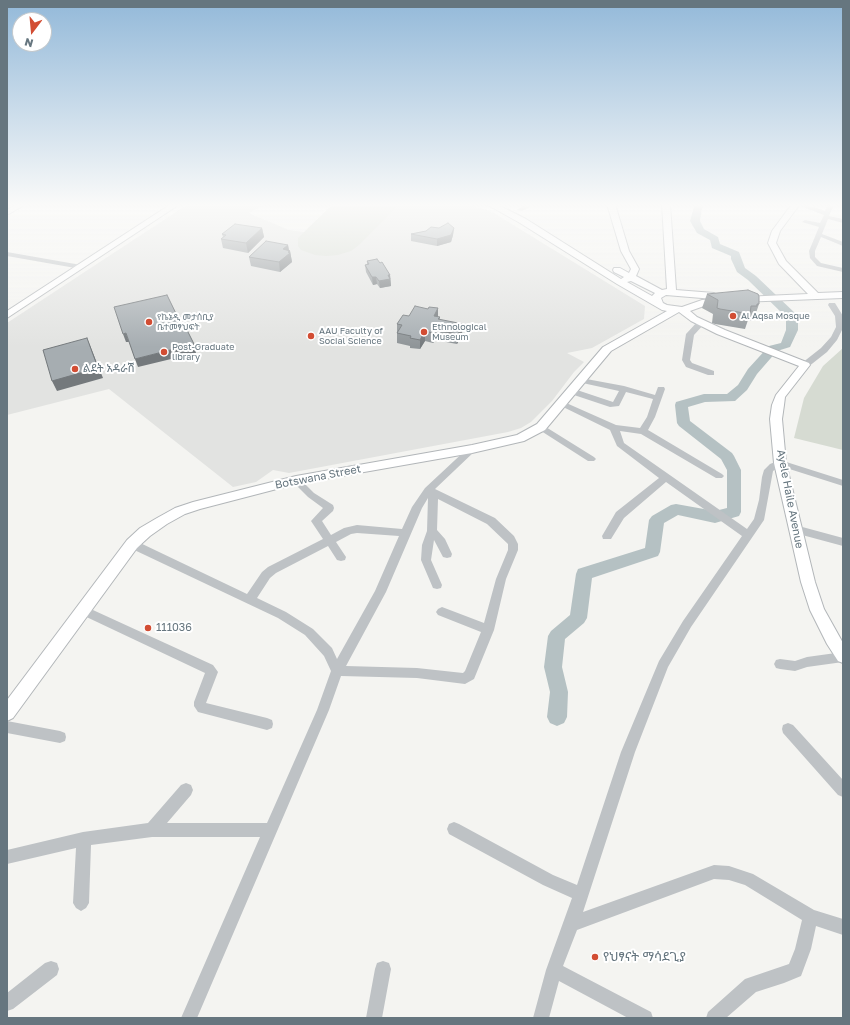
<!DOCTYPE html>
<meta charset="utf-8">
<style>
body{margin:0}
#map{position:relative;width:850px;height:1025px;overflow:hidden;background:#f4f4f1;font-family:"Golos Text",sans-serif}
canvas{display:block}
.frame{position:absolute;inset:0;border:8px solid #66767f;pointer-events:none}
.north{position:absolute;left:12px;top:12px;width:40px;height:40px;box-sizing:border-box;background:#fff;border:1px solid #c2c8cc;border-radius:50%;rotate:196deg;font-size:11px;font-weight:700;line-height:16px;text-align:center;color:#66767f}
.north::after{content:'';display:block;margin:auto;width:14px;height:18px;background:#d24d33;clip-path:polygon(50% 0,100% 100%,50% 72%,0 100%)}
</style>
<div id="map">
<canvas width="850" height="1025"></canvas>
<div class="frame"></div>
<div class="north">N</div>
</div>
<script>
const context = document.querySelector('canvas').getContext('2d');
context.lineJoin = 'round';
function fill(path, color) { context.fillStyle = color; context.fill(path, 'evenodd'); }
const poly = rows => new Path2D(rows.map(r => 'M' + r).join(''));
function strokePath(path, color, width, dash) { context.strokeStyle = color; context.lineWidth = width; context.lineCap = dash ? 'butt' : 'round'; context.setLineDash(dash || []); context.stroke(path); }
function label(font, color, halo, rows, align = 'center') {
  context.font = font + ' "Golos Text","Noto Sans Ethiopic",sans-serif'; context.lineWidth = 4; context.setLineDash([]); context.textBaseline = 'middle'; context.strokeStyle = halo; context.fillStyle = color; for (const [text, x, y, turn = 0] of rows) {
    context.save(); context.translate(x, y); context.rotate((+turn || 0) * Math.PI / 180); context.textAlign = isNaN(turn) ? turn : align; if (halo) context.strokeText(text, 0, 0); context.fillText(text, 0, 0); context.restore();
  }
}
fill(poly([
 [188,204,265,204,249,213,289,230,304,232,333,204,466,204,484,209,494,213,645,306,644,319,592,348,567,353,584,362,574,372,552,401,531,422,521,428,508,432,289,473,273,470,256,482,233,487,109,389,7,415,7,323]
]), '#e2e3e1');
fill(poly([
 [333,204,396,204,395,209,359,245,351,251,338,255,326,256,315,255,301,250,298,246,298,238],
 [843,348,843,450,794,438,804,398,823,366]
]), '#d6dbd2');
fill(poly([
 [696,204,706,204,702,208,700,221,704,229,718,237,720,244,739,252,745,268,756,276,796,314,798,316,798,330,790,347,777,351,757,374,747,390,735,401,705,402,688,407,690,421,732,453,734,456,741,470,741,512,739,516,715,523,678,515,664,523,660,552,658,556,592,578,587,618,584,623,565,639,562,667,568,692,567,717,564,723,557,726,550,723,547,717,550,692,544,667,548,636,551,631,570,615,576,574,578,569,645,548,649,520,652,516,671,505,676,504,715,511,727,508,727,470,721,459,679,426,677,423,675,405,676,402,704,394,727,394,738,385,748,369,769,346,781,343,786,330,786,317,748,280,737,272,731,259,731,256,712,248,710,240,697,233,690,221,694,207,696,204]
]), '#b5c1c3');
const major = poly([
 [17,204,26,204,7,215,7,210,17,204],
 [171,204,180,204,7,318,7,311,171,204],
 [486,204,496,204,526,219,621,279,624,277,614,272,613,270,614,268,620,268,629,273,631,269,621,251,607,204,615,204,629,251,639,269,636,276,662,290,667,289,662,204,670,204,676,290,714,293,719,296,714,299,666,295,661,298,663,303,667,305,682,307,702,300,724,299,726,301,724,303,704,306,690,311,697,317,725,330,809,363,810,365,785,397,784,405,782,419,786,463,815,582,824,609,843,643,843,663,838,661,827,644,810,610,801,582,774,463,770,419,772,405,776,395,799,366,717,334,691,321,679,312,611,351,545,430,524,441,472,453,296,484,200,509,185,514,167,524,150,536,137,548,13,718,7,721,7,700,127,540,140,528,157,518,175,508,193,502,296,476,472,445,517,435,537,424,603,347,667,311,662,310,617,284,520,223,486,204],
 [631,281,655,293,652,296,627,282,631,281],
 [792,204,800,204,780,231,776,243,786,261,818,293,843,292,843,298,740,302,738,300,743,297,808,294,779,264,768,243,772,231,792,204]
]);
strokePath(major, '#b2b6b9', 2);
fill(poly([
 [527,204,535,204,522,211,517,210,527,204],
 [795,204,804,204,825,211,828,204,834,204,829,216,843,219,843,223,828,219,822,234,843,242,843,246,821,237,815,251,815,257,821,263,843,268,843,272,817,266,810,258,809,251,819,227,802,222,805,220,820,223,824,215,795,204],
 [7,252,81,265,84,267,81,269,7,256,7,252],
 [829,303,835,303,843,316,843,328,837,340,827,352,808,367,802,367,802,363,821,348,831,337,836,327,835,316,828,305,829,303],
 [698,321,701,321,705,323,694,335,690,360,692,363,714,371,714,375,708,375,686,367,682,360,686,334,698,321],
 [578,378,581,378,624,386,655,395,658,387,664,387,665,389,655,417,648,430,722,474,724,476,722,478,716,478,641,434,620,431,624,443,747,529,754,519,759,500,762,477,764,470,770,464,780,460,843,480,843,486,780,466,773,471,764,520,691,627,668,667,635,752,583,912,714,865,729,866,753,874,814,910,843,919,843,935,816,926,811,949,801,976,784,983,756,992,726,1018,706,1018,708,1012,745,979,789,964,795,949,802,920,745,885,729,880,714,879,577,930,563,966,651,1012,653,1018,628,1018,559,981,549,1018,533,1018,546,970,572,898,543,885,449,834,447,829,449,824,454,822,459,824,553,875,577,885,621,752,659,661,683,621,742,536,666,482,624,518,611,539,603,539,602,536,616,512,659,478,617,446,610,430,557,404,561,401,564,402,616,425,640,428,647,417,653,399,626,392,619,406,610,407,568,393,567,391,571,388,613,402,619,391,578,382,577,380,578,378],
 [541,424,594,457,596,459,594,461,588,461,538,429,537,427,541,424],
 [472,446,477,449,475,451,435,489,495,518,514,536,518,544,518,550,506,579,494,630,474,679,465,684,417,678,341,676,329,710,197,1018,181,1018,260,837,152,837,91,845,89,903,86,908,81,911,76,908,73,903,76,848,7,864,7,850,83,832,148,823,181,785,186,783,191,785,193,790,191,795,167,823,267,823,317,710,331,671,324,656,305,635,278,618,128,547,127,544,128,541,132,540,136,541,247,594,262,572,268,567,323,539,311,521,323,508,308,497,291,480,293,478,299,478,314,493,333,505,334,508,333,511,322,521,331,535,344,528,357,525,402,529,412,507,425,488,469,447,472,446],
 [428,498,427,531,422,545,421,560,433,588,437,589,441,588,442,585,431,560,434,540,443,557,447,558,451,557,452,554,445,539,437,530,438,499,487,524,508,544,508,550,496,579,484,623,442,607,438,609,436,612,438,615,481,632,465,671,463,673,417,668,346,666,386,592,422,508,428,498],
 [357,533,399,536,375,591,337,659,332,648,313,629,286,612,257,598,270,578,276,573,328,546,337,560,341,561,345,560,346,557,336,542,351,534,357,533],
 [795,525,843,538,843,546,791,532,790,529,791,526,795,525],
 [82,605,213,665,218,672,206,703,267,718,272,720,273,724,272,728,267,730,198,712,194,706,194,702,205,673,78,613,76,610,78,607,82,605],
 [843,652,843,662,807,667,795,671,780,669,776,668,774,664,776,660,780,659,795,661,807,657,843,652],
 [7,721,60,731,65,733,66,737,65,741,60,743,7,733,7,721],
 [788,723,793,725,843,780,843,797,838,795,783,733,782,729,783,725,788,723],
 [51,961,57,963,59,969,57,975,13,1009,7,1011,7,993,45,963,51,961],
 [383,961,389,963,391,969,382,1018,366,1018,375,969,377,963,383,961]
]), '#bec2c5');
fill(major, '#fff');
fill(poly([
 [262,228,264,237,248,253,223,248,221,239,223,237,222,234],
 [439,228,454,228,453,235,451,242,437,246,411,241,411,234,426,231],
 [288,245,289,250,290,251,292,262,280,272,251,266,249,257],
 [367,261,390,275,391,286,380,288,377,284,373,285,366,272,365,265,367,265],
 [707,294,759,304,754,319,752,319,751,321,748,320,745,329,715,324,712,323,713,314,702,308],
 [438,308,438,317,440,317,440,320,462,334,457,344,435,340,433,343,425,341,420,349,410,348,410,346,397,343,397,324,409,316,428,309]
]), '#8f9598');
fill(poly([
 [262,228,264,237,248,253,246,243],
 [454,228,453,235,451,242,437,246,437,239],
 [288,245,289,252,290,251,292,262,280,272,279,262,283,249],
 [388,275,390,275,391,286,380,288,379,281],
 [372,277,376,277,377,284,373,285],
 [438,308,438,318,434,316],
 [463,324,462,334,457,344,458,334],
 [435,330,435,340,433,343,433,333],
 [425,331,425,341,420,349,420,340],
 [126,333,129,342,126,342,123,334],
 [87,338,103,378,57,391,52,381],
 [194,344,196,353,138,367,135,359]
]), '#74797c');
const building = poly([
 [448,223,454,228,451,235,437,239,411,234,426,231,431,227,439,228,448,223],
 [235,224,262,228,246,243,221,239,226,235,222,234,235,224],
 [266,241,288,245,283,249,290,251,288,252,290,253,279,262,249,257,266,241],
 [377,259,380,263,382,262,390,275,388,275,390,279,379,281,376,277,372,277,365,265,369,264,367,261,377,259],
 [748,290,758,294,759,296,759,304,757,304,757,306,751,306,750,314,720,309,717,308,718,300,707,294,748,290],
 [167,295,184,330,187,330,194,344,135,359,126,333,123,334,114,307,167,295],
 [415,306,428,309,429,307,438,308,434,316,440,317,438,319,463,324,458,334,435,330,433,333,425,331,420,340,410,338,411,336,397,333,402,325,397,324,403,315,409,316,415,306],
 [87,338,98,368,52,381,43,350,87,338]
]);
fill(building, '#a6adb1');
strokePath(building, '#74797c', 1);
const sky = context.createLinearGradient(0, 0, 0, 347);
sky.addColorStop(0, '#93b9d9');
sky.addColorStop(0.59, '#fafaf9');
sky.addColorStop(1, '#fafaf900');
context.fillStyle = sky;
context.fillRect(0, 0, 850, 347);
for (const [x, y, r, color] of [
 [733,316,4,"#d24d33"],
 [149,322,4,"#d24d33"],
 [424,332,4,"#d24d33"],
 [311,336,4,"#d24d33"],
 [164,352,4,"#d24d33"],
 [75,369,4,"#d24d33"],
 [148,628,4,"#d24d33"],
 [595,957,4,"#d24d33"]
]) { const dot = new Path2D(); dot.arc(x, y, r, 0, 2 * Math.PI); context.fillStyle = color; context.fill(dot); strokePath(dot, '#fff', 1.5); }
label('9px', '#66767f', '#fff', [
 ["Al Aqsa Mosque",741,316],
 ["የኬኔዲ መታሰቢያ",157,317],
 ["ቤተመፃህፍት",157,327],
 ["Ethnological",432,327],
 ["Museum",432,337],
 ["AAU Faculty of",319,331],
 ["Social Science",319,341],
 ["Post-Graduate",172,347],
 ["library",172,357]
], 'left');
label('11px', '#66767f', '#fff', [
 ["ልደት አዳራሽ",83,369],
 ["111036",156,628]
], 'left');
label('11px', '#66767f', '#fff', [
 ["Botswana Street",318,477,-11],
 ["Ayele Haile Avenue",790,499,79]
]);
label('13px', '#66767f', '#fff', [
 ["የህፃናት ማሳደጊያ",603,957]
], 'left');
</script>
